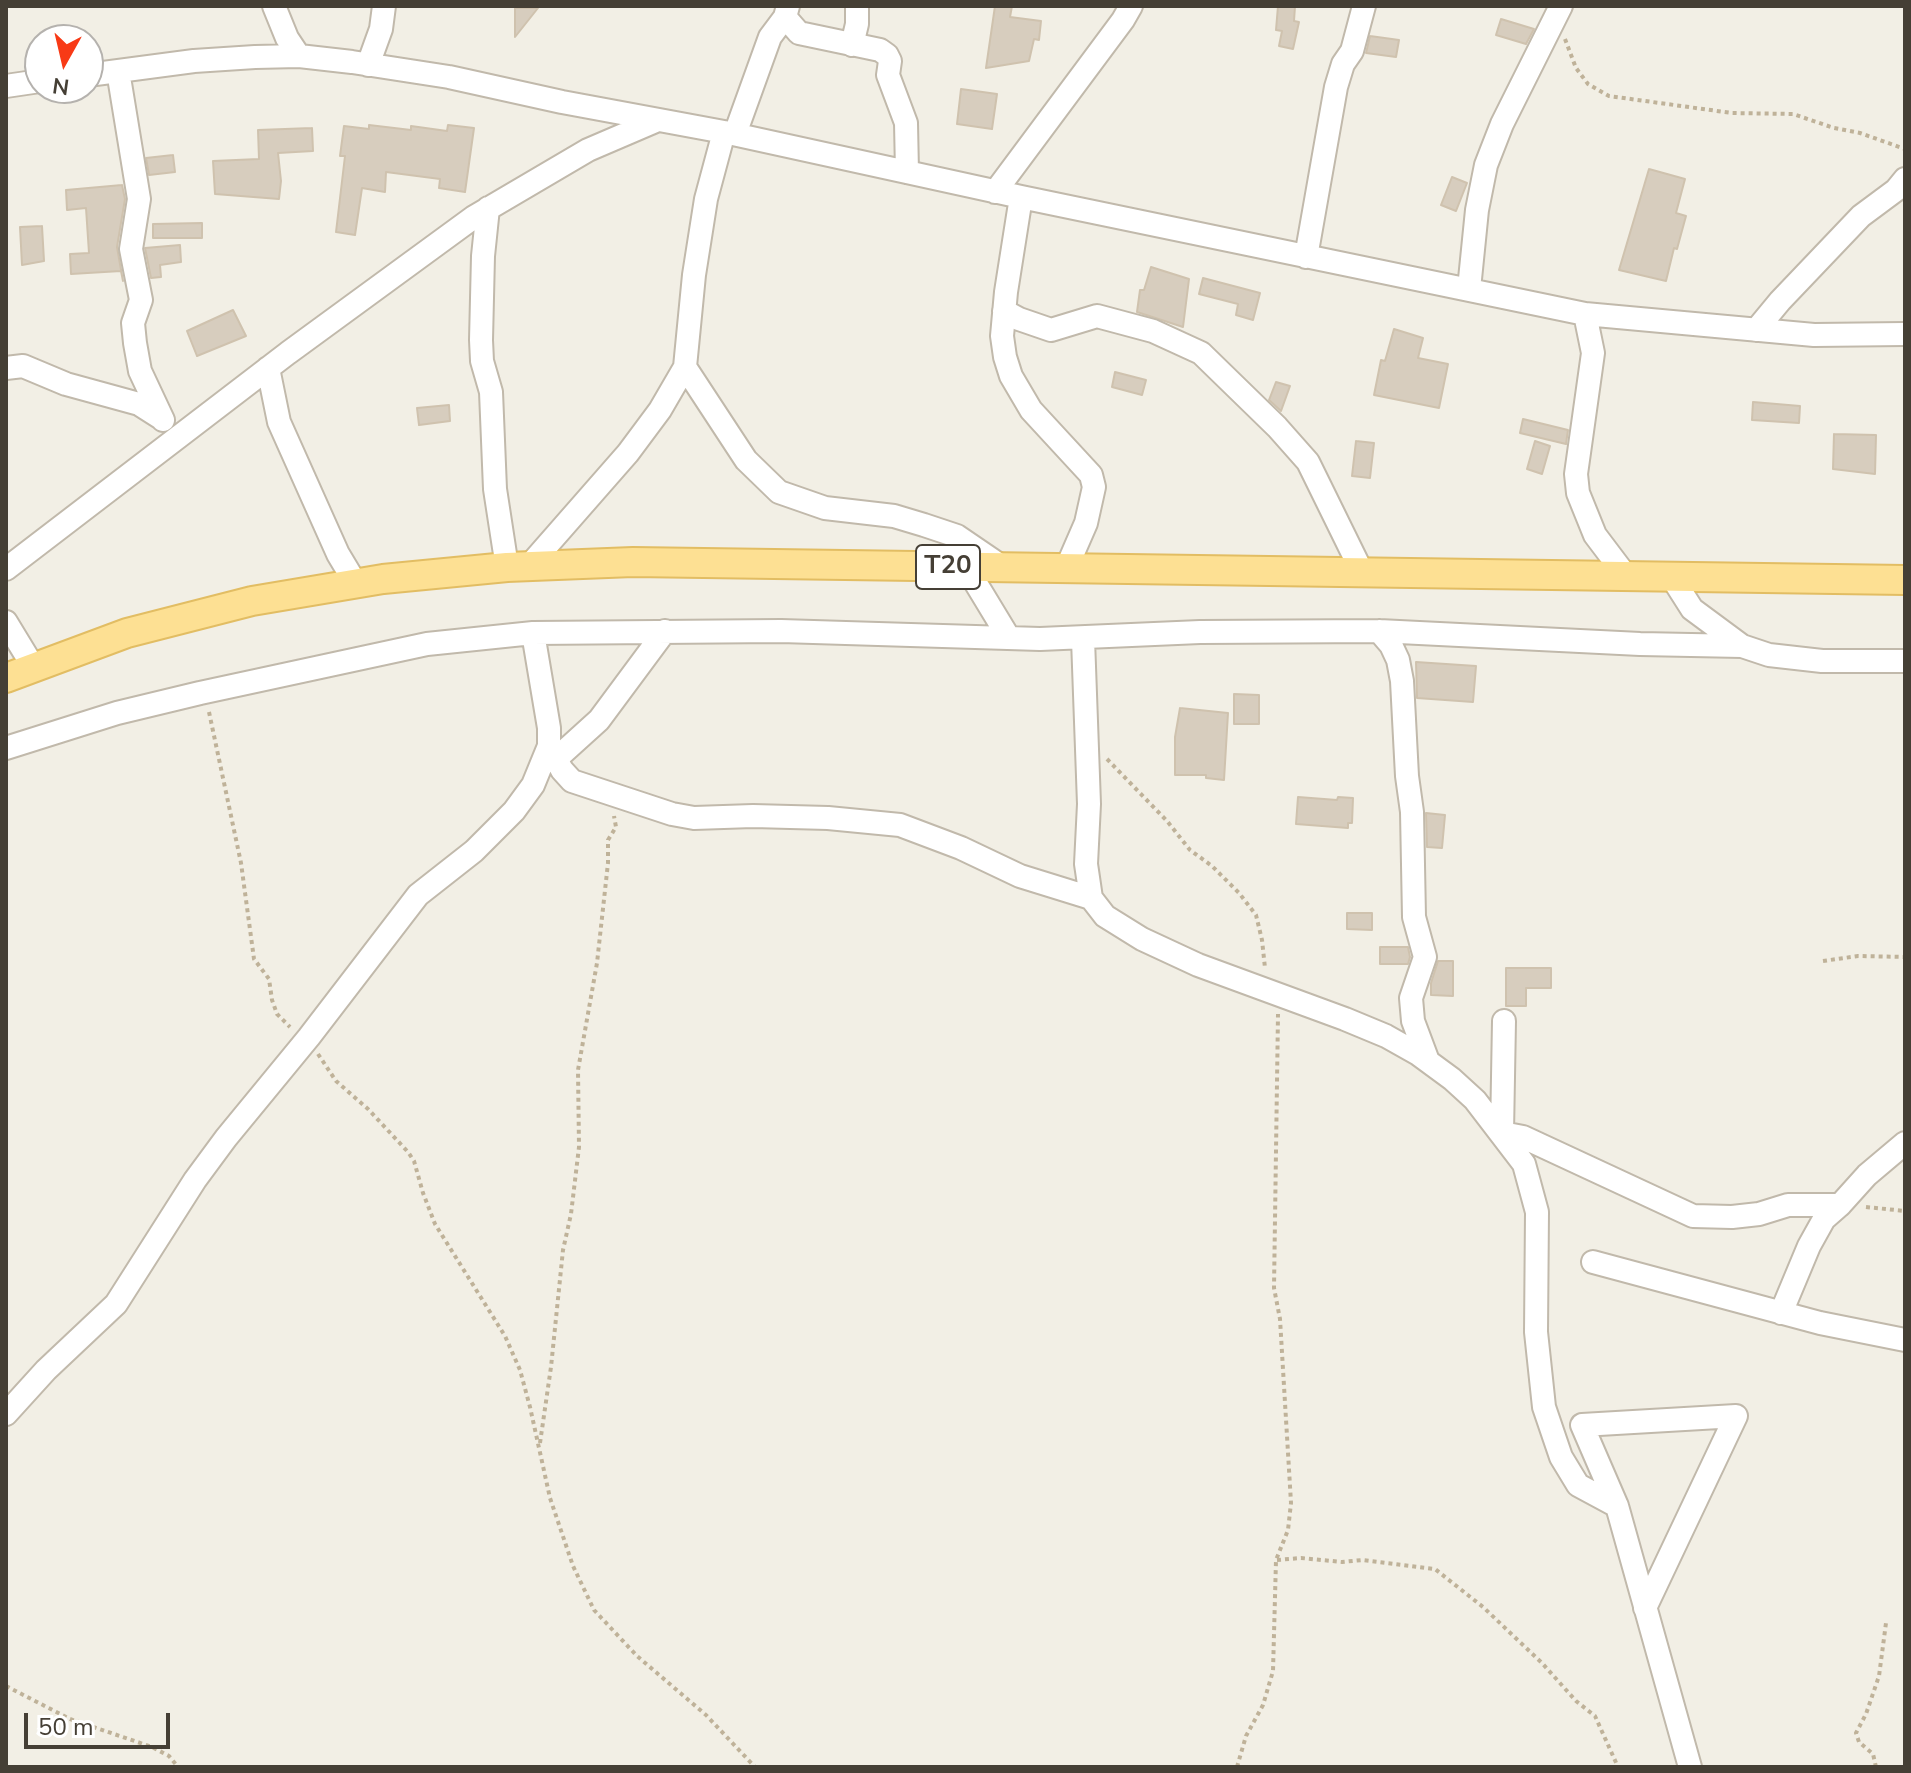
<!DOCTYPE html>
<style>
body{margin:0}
#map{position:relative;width:1911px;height:1773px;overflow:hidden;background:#f2efe5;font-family:"Nunito Sans",sans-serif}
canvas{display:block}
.frame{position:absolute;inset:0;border:8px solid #453f35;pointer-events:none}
.north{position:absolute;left:24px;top:24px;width:80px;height:80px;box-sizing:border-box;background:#fff;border:2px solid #b5b2ae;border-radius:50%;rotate:188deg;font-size:22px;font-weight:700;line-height:32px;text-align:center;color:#453f35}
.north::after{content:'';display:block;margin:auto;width:28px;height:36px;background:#f83a16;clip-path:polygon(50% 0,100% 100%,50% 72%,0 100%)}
.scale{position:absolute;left:24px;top:1713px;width:146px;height:36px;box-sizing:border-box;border:4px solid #453f35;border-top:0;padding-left:10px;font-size:24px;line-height:28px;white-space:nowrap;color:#453f35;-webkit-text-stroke:6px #fff;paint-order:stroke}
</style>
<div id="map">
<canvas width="1911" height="1773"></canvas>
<div class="frame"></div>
<div class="north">N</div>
<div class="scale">50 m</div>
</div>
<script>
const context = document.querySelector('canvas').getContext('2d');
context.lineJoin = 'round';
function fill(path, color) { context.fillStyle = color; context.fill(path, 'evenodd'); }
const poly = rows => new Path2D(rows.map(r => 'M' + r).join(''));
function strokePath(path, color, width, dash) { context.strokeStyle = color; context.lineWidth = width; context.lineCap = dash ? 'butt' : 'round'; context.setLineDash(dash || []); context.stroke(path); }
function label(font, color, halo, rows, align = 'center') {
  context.font = font + ' "Nunito Sans",sans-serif'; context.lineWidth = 6; context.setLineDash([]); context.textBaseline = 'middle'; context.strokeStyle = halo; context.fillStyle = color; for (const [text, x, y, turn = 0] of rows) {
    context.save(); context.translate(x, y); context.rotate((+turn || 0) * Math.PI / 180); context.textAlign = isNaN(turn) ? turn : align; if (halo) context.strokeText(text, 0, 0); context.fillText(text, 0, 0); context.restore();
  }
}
const building = poly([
 [995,6,1012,6,1010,17,1041,21,1039,40,1034,39,1029,61,986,68,995,6],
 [1278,6,1295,6,1294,21,1299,22,1293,49,1279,46,1282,31,1276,30,1278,6],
 [515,8,538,8,515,37,515,8],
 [1501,19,1534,29,1526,44,1496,35,1501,19],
 [1370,36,1399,40,1396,57,1366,53,1370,36],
 [961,89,997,94,992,129,957,124,961,89],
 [369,125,411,130,411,126,447,131,448,125,474,128,465,192,439,188,440,179,386,172,385,192,362,188,355,235,336,232,345,156,340,156,344,126,369,129,369,125],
 [312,128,313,151,278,153,281,181,279,199,215,194,213,161,259,159,258,130,312,128],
 [173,155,175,172,149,175,146,158,173,155],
 [1649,169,1685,179,1676,213,1686,216,1677,249,1674,248,1666,281,1619,270,1649,169],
 [1452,177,1467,183,1456,211,1441,205,1452,177],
 [122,185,125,199,117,247,123,281,121,271,71,274,70,254,89,253,86,208,67,210,66,190,122,185],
 [202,223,202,238,153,238,153,224,202,223],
 [42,226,44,261,22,265,20,227,42,226],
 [180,245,181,262,160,265,161,277,151,278,145,248,180,245],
 [1151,267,1189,279,1183,327,1137,312,1140,290,1144,290,1151,267],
 [1203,278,1260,293,1253,320,1236,315,1238,304,1199,294,1203,278],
 [233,310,246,336,197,356,187,331,233,310],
 [1394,329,1423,338,1418,358,1448,364,1439,408,1374,395,1381,360,1385,361,1394,329],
 [1115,372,1146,380,1142,395,1112,387,1115,372],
 [1276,382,1290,386,1281,411,1269,400,1276,382],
 [1753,402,1800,406,1799,423,1752,420,1753,402],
 [449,405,450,421,419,425,417,408,449,405],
 [1523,419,1568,430,1566,444,1520,433,1523,419],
 [1834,434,1876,435,1875,474,1833,469,1834,434],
 [1356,441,1374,443,1370,478,1352,476,1356,441],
 [1535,441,1550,446,1542,474,1527,469,1535,441],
 [1416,662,1476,666,1473,702,1417,698,1416,662],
 [1234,694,1259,695,1259,724,1234,724,1234,694],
 [1180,708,1228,713,1224,780,1206,778,1206,775,1175,775,1175,737,1180,708],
 [1298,797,1337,800,1338,797,1353,798,1352,823,1348,823,1348,828,1296,824,1298,797],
 [1426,813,1445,815,1442,848,1427,847,1426,813],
 [1347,913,1372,913,1372,930,1347,929,1347,913],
 [1380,947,1408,947,1410,957,1408,964,1380,964,1380,947],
 [1438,961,1453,961,1453,996,1431,995,1431,983,1438,961],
 [1506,968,1551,968,1551,988,1526,988,1526,1006,1506,1006,1506,968]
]);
fill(building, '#d7cdbe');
strokePath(building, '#cfc2ae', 2);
const minor = poly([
 [274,6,287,38,299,56],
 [785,17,799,33,880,50,887,55,890,61,888,75,906,123,907,172],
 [852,45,857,24,857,6],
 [368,65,381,29,384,6],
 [118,71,139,199,131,249,141,300,133,323,135,343,140,371,163,420],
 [88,75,194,61,255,57,299,56,352,62,449,77,562,102,724,132,1021,197,1585,314,1814,335,1905,334],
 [6,86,40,81],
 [735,134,770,37,785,17,788,6],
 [995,192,1123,20,1131,6],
 [1021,197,1006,292,1002,336,1005,357,1011,376,1031,410,1091,475,1094,487,1086,523,1066,569],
 [488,208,483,256,481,340,482,361,491,392,495,489,507,567],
 [1306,257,1336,87,1343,64,1352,51,1364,6],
 [1469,289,1477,210,1486,165,1502,124,1561,6],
 [1004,311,1019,319,1051,330,1097,316,1153,331,1201,353,1277,427,1308,462,1362,572],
 [1585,314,1593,353,1576,474,1578,493,1595,535,1626,576],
 [1756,330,1780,301,1861,216,1896,190,1905,179],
 [685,367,746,460,779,492,825,508,894,516,924,525,957,536,1004,568],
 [6,368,23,366,66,384,139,404,161,418],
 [268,368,279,422,338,554,356,584],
 [529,566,628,453,660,410,685,367,694,275,706,199,724,132],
 [966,567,1009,638],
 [6,569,288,353,474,217,588,150,658,120],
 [1671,576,1692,609,1742,646,1769,655,1822,661,1905,661],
 [6,622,34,668],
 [1379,631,1391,645,1398,660,1402,681,1407,776,1412,812,1414,917,1425,957,1411,998,1413,1021,1428,1061],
 [1083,639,1089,804,1086,864,1091,898,1105,916,1142,939,1198,965,1345,1019,1386,1036,1418,1054,1452,1079,1475,1100,1524,1164,1537,1212,1536,1332,1544,1407,1561,1457,1578,1485,1617,1506,1690,1767],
 [549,746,562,770,572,781,672,814,694,818,753,816,828,818,900,825,961,848,1020,876,1091,898],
 [6,748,117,713,200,693,427,644,533,633,781,631,1040,639,1200,632,1379,631,1640,644,1742,646],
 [557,758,599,720,665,631],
 [1504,1021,1502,1133,1523,1137,1693,1216,1732,1217,1759,1214,1788,1205,1840,1205,1867,1175,1905,1143],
 [1593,1262,1820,1323,1905,1340],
 [1781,1313,1809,1246,1824,1219,1840,1205],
 [6,1414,46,1370,116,1304,195,1180,226,1138,309,1037,418,895,474,851,514,811,533,785,549,746,549,728,533,633],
 [1617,1506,1582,1425,1736,1416,1645,1608]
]);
const major = poly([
 [6,678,127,633,252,601,383,579,507,567,633,562,1905,580]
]);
strokePath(minor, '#c1b9ab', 26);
strokePath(major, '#e2bd63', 32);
strokePath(poly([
 [1565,39,1576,68,1588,84,1609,96,1732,113,1793,114,1834,128,1860,133,1905,149],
 [209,712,241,863,254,959,269,979,272,1000,277,1014,290,1027],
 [1107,759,1167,821,1190,850,1212,866,1239,893,1256,915,1262,940,1265,968],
 [1823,961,1858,956,1905,957],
 [318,1054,336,1081,368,1109,408,1152,414,1161,423,1193,435,1224,505,1336,520,1370,530,1407,550,1498,573,1566,594,1610,637,1656,706,1715,755,1767],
 [1866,1207,1905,1211],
 [540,1443,551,1367,563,1250,571,1214,579,1147,578,1070,597,963,608,863,608,840,616,827,614,816],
 [1277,1560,1301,1558,1342,1562,1362,1560,1435,1569,1483,1607,1542,1663,1576,1701,1595,1716,1618,1767],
 [6,1686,70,1719,152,1747,169,1756,178,1767],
 [1237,1767,1246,1736,1263,1705,1273,1671,1276,1560,1288,1530,1291,1503,1280,1319,1274,1288,1278,1014],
 [1876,1767,1873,1754,1859,1742,1856,1733,1866,1714,1879,1676,1886,1623]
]), '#bfb299', 4, [4, 4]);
strokePath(minor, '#fff', 22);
strokePath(major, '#fde093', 28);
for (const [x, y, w] of [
 [948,567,64]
]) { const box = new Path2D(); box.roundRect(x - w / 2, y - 22, w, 44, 6); context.fillStyle = '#fff'; context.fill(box); strokePath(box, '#453f35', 2); }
label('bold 26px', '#453f35', null, [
 ["T20",948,567]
]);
</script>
